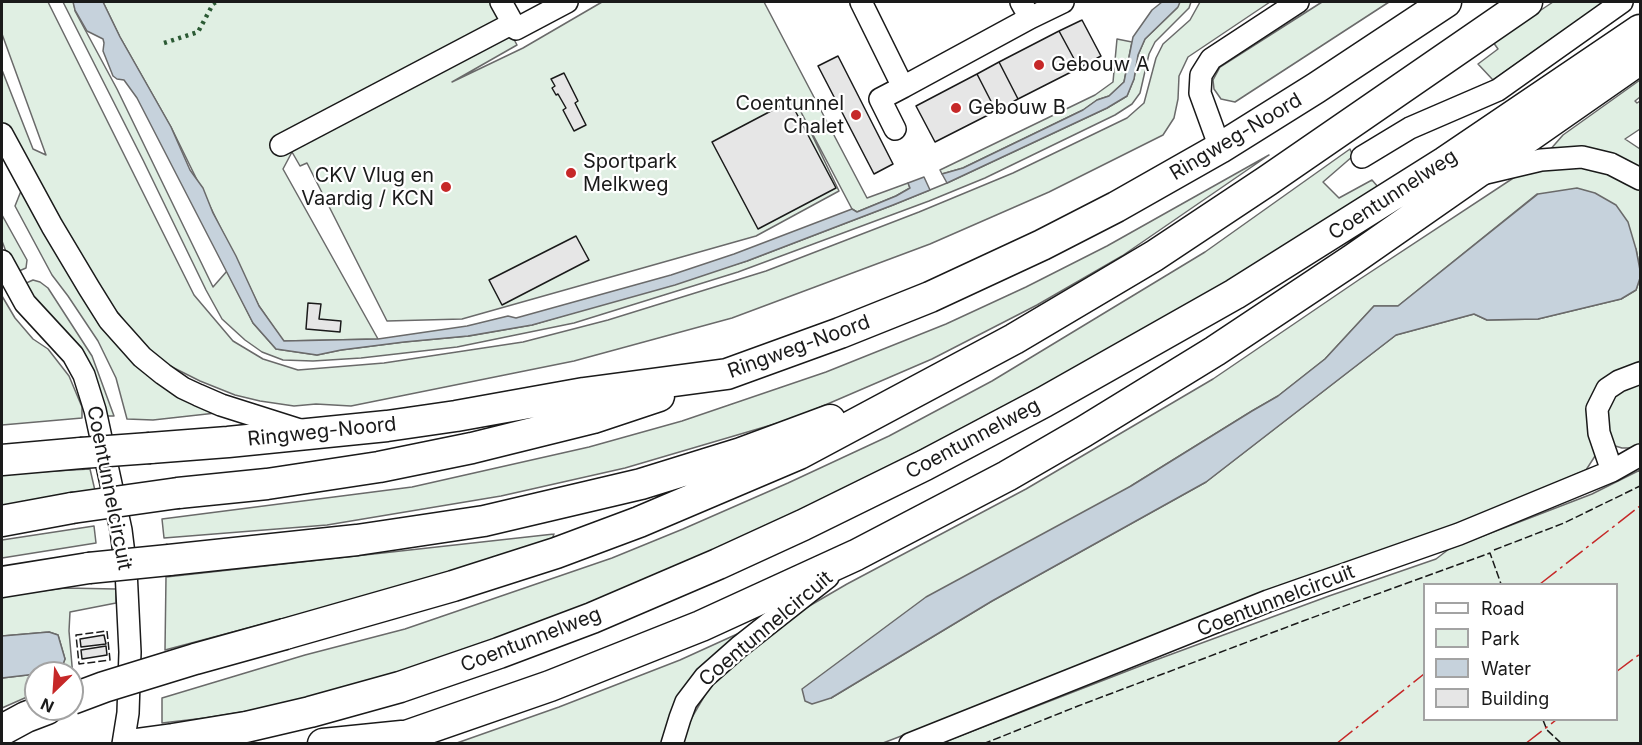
<!DOCTYPE html>
<style>
body{margin:0}
#map{position:relative;width:1642px;height:745px;overflow:hidden;background:#fff;font-family:Inter,sans-serif}
canvas{display:block}
.frame{position:absolute;inset:0;border:3px solid #1a1a1a;pointer-events:none}
.legend{position:absolute;left:1423px;top:583px;width:195px;height:138px;box-sizing:border-box;background:#fff;border:2px solid #a3a3a3;margin:0;padding:8px 10px;list-style:none;font-size:18px;color:#1a1a1a}
.legend li{display:flex;align-items:center;gap:12px;height:30px}
.legend b{width:30px;border:2px solid #a3a3a3}
.north{position:absolute;left:24px;top:661px;width:60px;height:60px;box-sizing:border-box;background:#fff;border:2px solid #a3a3a3;border-radius:50%;rotate:205deg;font-size:16px;font-weight:700;line-height:24px;text-align:center;color:#1a1a1a}
.north::after{content:'';display:block;margin:auto;width:21px;height:27px;background:#c62828;clip-path:polygon(50% 0,100% 100%,50% 72%,0 100%)}
</style>
<div id="map">
<canvas width="1642" height="745"></canvas>
<div class="frame"></div>
<ul class="legend">
<li><b style="height:8px;background:#fff"></b>Road</li>
<li><b style="height:16px;background:#e0efe3"></b>Park</li>
<li><b style="height:16px;background:#c6d2dc"></b>Water</li>
<li><b style="height:16px;background:#e6e6e6"></b>Building</li>
</ul>
<div class="north">N</div>
</div>
<script>
const context = document.querySelector('canvas').getContext('2d');
context.lineJoin = 'round';
function fill(path, color) { context.fillStyle = color; context.fill(path, 'evenodd'); }
const poly = rows => new Path2D(rows.map(r => 'M' + r).join(''));
function strokePath(path, color, width, dash) { context.strokeStyle = color; context.lineWidth = width; context.lineCap = dash ? 'butt' : 'round'; context.setLineDash(dash || []); context.stroke(path); }
function label(font, color, halo, rows, align = 'center') {
  context.font = font + ' Inter,sans-serif'; context.lineWidth = 4.5; context.setLineDash([]); context.textBaseline = 'middle'; context.strokeStyle = halo; context.fillStyle = color; for (const [text, x, y, turn = 0] of rows) {
    context.save(); context.translate(x, y); context.rotate((+turn || 0) * Math.PI / 180); context.textAlign = isNaN(turn) ? turn : align; if (halo) context.strokeText(text, 0, 0); context.fillText(text, 0, 0); context.restore();
  }
}
const green = poly([
 [2,2,48,2,194,295,233,341,263,359,298,370,384,363,523,342,608,320,766,271,919,212,1013,173,1127,118,1144,103,1156,58,1163,44,1190,20,1200,2,1270,2,1188,57,1179,76,1178,99,1174,118,1163,135,1049,192,930,244,732,318,574,361,351,406,316,404,294,406,260,401,235,395,200,381,164,363,136,339,119,314,101,295,2,126,2,70,33,149,46,155,2,34,2,2],
 [63,2,74,2,75,11,117,89,213,287,227,271,253,323,276,349,317,355,341,350,404,342,469,336,532,325,747,261,893,205,947,183,1107,108,1127,96,1134,79,1138,55,1145,39,1177,8,1179,2,1191,2,1189,8,1155,42,1149,54,1140,93,1132,104,1115,115,985,178,929,201,738,272,574,323,457,347,361,358,313,361,283,360,262,352,245,340,222,319,206,290,143,160,63,2],
 [103,2,494,2,517,45,452,82,523,48,602,2,764,2,867,198,908,183,910,188,896,196,857,212,852,209,801,112,839,191,756,236,462,319,387,321,307,163,300,166,292,152,283,169,378,339,283,341,259,306,171,127,120,37,103,2],
 [1322,2,1389,2,1235,102,1221,99,1214,89,1213,80,1220,67,1322,2],
 [1553,2,1604,2,1493,80,1478,64,1498,49,1493,42,1553,2],
 [1117,39,1132,42,1124,82,1109,96,1097,100,1083,110,963,168,942,174,940,170,1095,95,1113,82,1117,39],
 [1640,80,1640,97,1635,101,1637,103,1640,101,1640,129,1625,139,1640,149,1640,173,1549,151,1563,135,1640,80],
 [1350,149,1353,156,1323,182,1339,198,1372,180,1378,187,1213,290,1045,387,783,520,605,597,449,658,310,701,205,718,162,723,162,698,305,655,405,629,612,558,683,529,788,483,889,436,992,381,1205,252,1350,149],
 [1269,155,1122,256,1037,305,932,359,795,418,625,468,501,496,327,525,164,538,162,519,412,487,589,447,682,421,826,372,946,324,1026,287,1107,246,1269,155],
 [1577,164,1602,169,1640,187,1640,270,1636,249,1537,194,1398,306,1374,306,1325,359,1278,396,1252,411,1131,486,831,698,992,601,1206,482,1396,335,1474,314,1487,320,1538,319,1621,299,1636,290,1640,278,1640,361,1615,374,1597,453,1586,470,1497,508,883,743,682,744,691,719,712,683,792,616,847,584,1026,489,1213,379,1360,279,1524,171,1577,164],
 [21,191,67,271,117,341,216,413,153,420,127,419,116,378,98,341,68,296,52,275,15,206,21,191],
 [2,215,27,260,26,268,19,271,8,257,2,241,2,215],
 [33,280,40,282,48,288,92,356,114,416,106,416,24,284,33,280],
 [2,296,15,318,33,339,48,349,69,376,82,407,82,418,2,425,2,296],
 [1640,378,1640,444,1634,448,1622,448,1612,445,1606,416,1614,393,1640,378],
 [90,469,96,495,2,508,2,474,90,469],
 [1640,470,1640,743,939,744,1153,661,1329,596,1436,559,1449,549,1592,494,1640,470],
 [1424,584,1616,584,1616,720,1424,720,1424,584],
 [94,526,96,543,2,558,2,540,94,526],
 [554,534,549,548,165,650,166,577,554,534],
 [65,588,116,589,116,603,70,612,69,631,73,677,72,677,72,673,48,673,60,671,65,659,58,635,49,632,2,636,2,596,65,588],
 [746,630,666,730,662,743,454,744,559,707,680,660,746,630],
 [36,674,36,693,2,708,2,678,36,674]
]);
fill(green, '#e0efe3');
strokePath(green, '#6a6a6a', 1.5);
const water = poly([
 [73,2,103,2,120,37,171,127,190,170,203,188,213,213,236,256,259,306,284,341,378,339,467,326,508,316,516,318,671,275,734,254,852,209,857,212,896,196,910,188,908,183,924,177,930,190,893,205,747,261,675,285,532,325,468,336,404,342,341,350,317,355,276,349,253,323,137,98,124,80,117,79,113,76,103,51,104,43,103,39,87,31,75,10,73,2],
 [1162,2,1180,2,1178,7,1145,39,1138,55,1134,79,1127,96,1107,108,947,183,942,174,963,168,1083,110,1097,100,1109,96,1124,82,1133,37,1152,10,1162,2],
 [1577,188,1595,193,1616,205,1628,222,1636,249,1640,270,1640,278,1636,290,1621,299,1538,319,1487,320,1474,314,1396,335,1206,482,992,601,831,698,812,704,805,701,802,689,926,597,1131,486,1252,411,1278,396,1325,359,1374,306,1398,306,1538,194,1577,188],
 [49,632,58,635,65,659,60,672,36,673,36,674,2,678,2,636,49,632]
]);
fill(water, '#c6d2dc');
strokePath(water, '#6a6a6a', 1.5);
const building = poly([
 [1082,20,1101,56,1079,68,1059,31,1082,20],
 [1059,31,1079,68,1018,99,999,62,1059,31],
 [838,56,893,164,874,174,818,66,838,56],
 [999,62,1018,99,996,111,977,74,999,62],
 [564,73,578,101,575,103,586,125,574,131,563,110,566,108,558,94,556,95,552,88,555,86,551,79,564,73],
 [977,74,996,111,935,142,916,106,977,74],
 [790,101,836,188,758,229,712,142,790,101],
 [576,236,589,260,502,305,489,280,576,236],
 [308,303,321,304,319,319,341,321,340,332,306,329,308,303],
 [104,635,106,644,81,647,80,639,104,635],
 [106,646,107,655,82,659,81,650,106,646]
]);
fill(building, '#e6e6e6');
strokePath(building, '#1a1a1a', 1.5);
const minor = poly([
 [501,2,516,29,567,2],
 [861,2,903,87,880,99,895,129],
 [1021,2,1030,18],
 [903,87,1030,18,1063,2],
 [2,134,52,226,89,288,109,320,142,357,163,374,183,388,198,395,221,405,303,431],
 [281,145,513,23],
 [1220,148,1200,93,1201,75,1211,59,1298,2],
 [1362,157,1410,128,1498,90,1622,2],
 [1486,173,1541,160,1582,157,1611,164,1640,179],
 [2,261,25,303,73,355,84,375,95,410,121,530,126,570,130,652,128,713,123,744],
 [1612,471,1599,433,1597,409,1607,389,1619,381,1640,373],
 [672,744,680,718,686,702,705,677,739,647,828,577],
 [910,744,1268,601,1459,534,1612,471,1640,455]
]);
const highway = poly([
 [150,448,228,442,387,426,456,416,584,393,727,374,840,333,930,297,1042,245,1116,207,1220,148,1316,88,1446,2],
 [2,460,81,453],
 [178,493,267,484,379,467,472,448,593,418,659,396],
 [2,521,72,508],
 [169,560,357,540,484,521,641,484,741,453,830,420],
 [2,582,89,568],
 [285,634,453,586,556,553,639,522,799,454,1014,339,1154,256,1267,181,1527,2],
 [2,730,26,717,47,709],
 [136,744,173,739,246,727,310,712,400,687,499,653,592,618,718,564,803,525,925,465,1044,402,1235,294,1445,162,1640,30],
 [323,744,402,736],
 [383,744,550,686,701,626,856,555,1007,476,1083,432,1215,351,1352,260,1640,59]
]);
strokePath(minor, '#1a1a1a', 24);
strokePath(highway, '#1a1a1a', 33);
strokePath(minor, '#fff', 21);
strokePath(highway, '#fff', 30);
const highwayBridge = poly([
 [81,453,150,448],
 [72,508,178,493],
 [89,568,169,560],
 [72,699,104,687,195,659,285,634]
]);
strokePath(highwayBridge, '#1a1a1a', 33, []);
strokePath(highwayBridge, '#fff', 30);
strokePath(poly([
 [164,43,198,32,213,4,216,2]
]), '#2b5a34', 4.5, [3, 4.5]);
strokePath(poly([
 [1494,550,1564,523,1640,486],
 [107,631,110,660,79,664,76,635,107,631],
 [1543,720,1547,730,1562,744],
 [983,744,1078,706,1303,621,1490,553,1501,584]
]), '#1a1a1a', 1.5, [8, 3]);
strokePath(poly([
 [1540,584,1640,506],
 [1616,672,1640,654],
 [1336,744,1424,674],
 [1525,744,1556,720]
]), '#c62828', 1.5, [21, 4.5, 3, 4.5]);
for (const [x, y, r, color] of [
 [1039,65,6,"#c62828"],
 [956,108,6,"#c62828"],
 [856,115,6,"#c62828"],
 [571,173,6,"#c62828"],
 [446,187,6,"#c62828"]
]) { const dot = new Path2D(); dot.arc(x, y, r, 0, 2 * Math.PI); context.fillStyle = color; context.fill(dot); strokePath(dot, '#fff', 2); }
label('20px', '#1a1a1a', '#fff', [
 ["Gebouw A",1051,65],
 ["Coentunnel",844,104,"right"],
 ["Chalet",844,127,"right"],
 ["Gebouw B",968,108],
 ["Sportpark",583,162],
 ["Melkweg",583,185],
 ["CKV Vlug en",434,176,"right"],
 ["Vaardig / KCN",434,199,"right"]
], 'left');
label('20px', '#1a1a1a', '#fff', [
 ["Ringweg-Noord",1236,137,-31],
 ["Coentunnelweg",1393,195,-33],
 ["Ringweg-Noord",799,347,-20],
 ["Ringweg-Noord",322,432,-6],
 ["Coentunnelweg",973,439,-28],
 ["Coentunnelcircuit",109,488,79],
 ["Coentunnelcircuit",1276,601,-21],
 ["Coentunnelcircuit",766,629,-40],
 ["Coentunnelweg",531,640,-21]
]);
</script>
